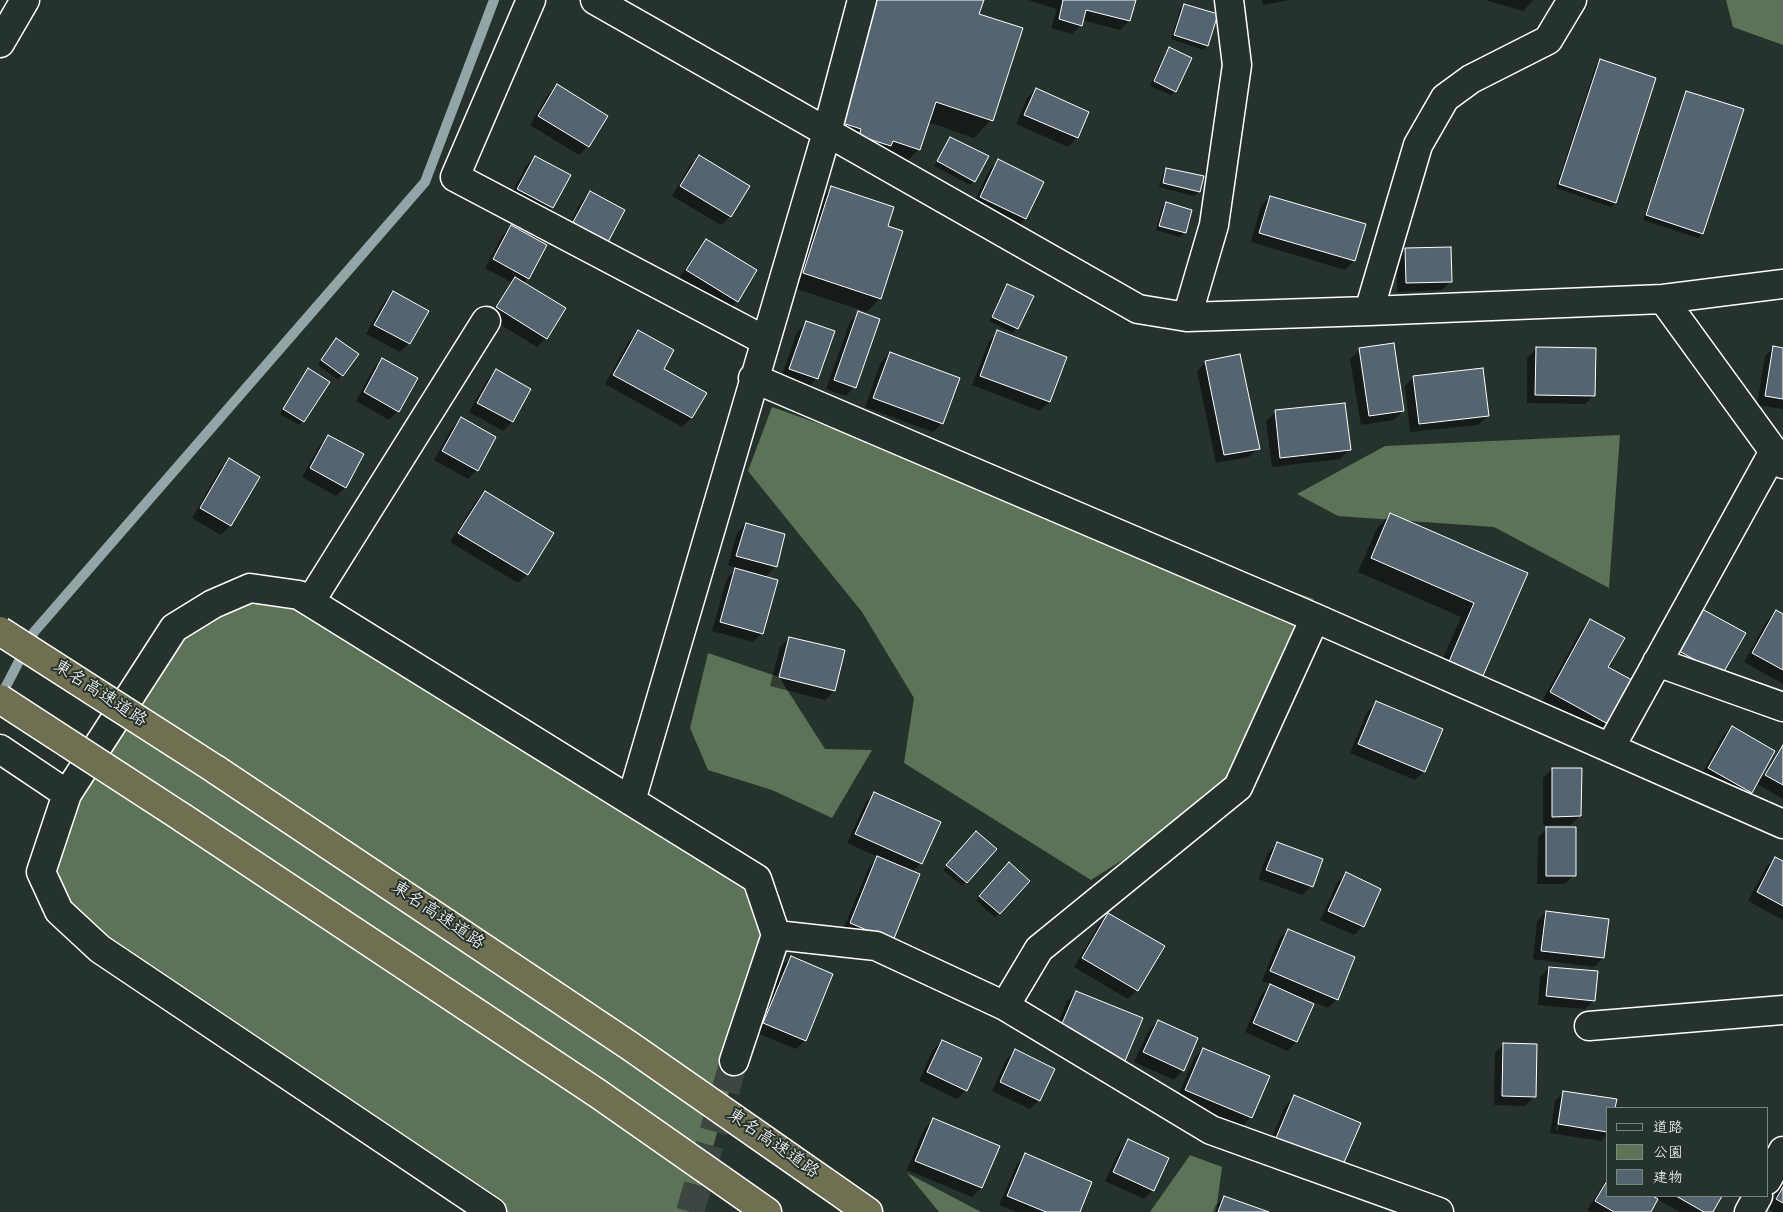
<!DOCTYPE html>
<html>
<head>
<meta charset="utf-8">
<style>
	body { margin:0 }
	#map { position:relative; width:1783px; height:1212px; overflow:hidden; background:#26332d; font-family:"Gochi Hand","Klee One",sans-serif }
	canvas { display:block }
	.legend { position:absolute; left:1606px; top:1107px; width:162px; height:90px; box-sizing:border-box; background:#26332d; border:1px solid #7d8581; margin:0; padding:6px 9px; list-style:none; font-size:15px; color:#fff }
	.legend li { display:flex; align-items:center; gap:10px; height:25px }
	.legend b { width:25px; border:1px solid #7d8581 }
</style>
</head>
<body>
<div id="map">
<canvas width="1783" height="1212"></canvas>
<ul class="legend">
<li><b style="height:6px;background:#26332d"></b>道路</li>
<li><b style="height:14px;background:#5c7357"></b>公園</li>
<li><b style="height:14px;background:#556471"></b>建物</li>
</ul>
</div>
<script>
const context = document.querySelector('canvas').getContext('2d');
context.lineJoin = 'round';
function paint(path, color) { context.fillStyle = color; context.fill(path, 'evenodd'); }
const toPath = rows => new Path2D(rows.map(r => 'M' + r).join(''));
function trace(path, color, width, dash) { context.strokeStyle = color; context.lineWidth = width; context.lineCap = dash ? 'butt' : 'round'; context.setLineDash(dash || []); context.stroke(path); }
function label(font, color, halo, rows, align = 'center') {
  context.font = font + ' "Gochi Hand","Klee One",sans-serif'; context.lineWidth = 4; context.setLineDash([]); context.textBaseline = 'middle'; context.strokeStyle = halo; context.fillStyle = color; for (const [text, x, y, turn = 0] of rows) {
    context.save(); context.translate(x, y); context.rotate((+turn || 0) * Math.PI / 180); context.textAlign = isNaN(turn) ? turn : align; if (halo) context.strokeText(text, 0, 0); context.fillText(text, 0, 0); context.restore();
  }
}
paint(toPath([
	[1726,0,1783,0,1783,45,1733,27],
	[772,407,1314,599,1238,787,1091,880,904,763,914,698,862,612,748,471],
	[1620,435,1609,588,1494,527,1338,516,1297,494,1385,446],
	[250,588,299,595,757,879,762,979,694,1212,492,1212,59,911,48,850,174,628],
	[708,653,779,677,825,749,872,750,832,818,772,790,708,770,690,728],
	[1190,1155,1222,1167,1216,1212,1150,1212],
	[907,1173,981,1212,939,1212]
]), '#5c7357');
paint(toPath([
	[983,0,978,15,991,120,974,138,928,122,919,149,902,167,819,138],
	[1028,0,1134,0,1129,21,1120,30,1082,20,1081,25,1072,34,1051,28,1057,9],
	[1262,0,1290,0,1263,5],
	[1485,0,1533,0,1523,11],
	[1184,5,1207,46,1203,50,1171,39,1180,9],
	[1170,49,1175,91,1171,95,1150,86,1165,53],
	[1600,61,1615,203,1611,207,1556,188,1596,65],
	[557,86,588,146,579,155,530,125,548,95],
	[1036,89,1088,112,1076,138,1068,147,1016,124,1027,98],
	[1687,92,1742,110,1702,234,1698,238,1643,220,1683,97],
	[951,138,974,181,970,185,934,166],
	[699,156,748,186,730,216,721,225,672,196,690,165],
	[535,157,569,175,552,208,543,217,509,198,526,166],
	[999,160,1043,182,1025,219,1016,228,972,206,990,169],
	[1167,169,1199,191,1194,196,1159,187,1163,173],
	[832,188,886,227,880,298,867,312,790,287,818,201],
	[590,193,624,211,564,234,581,202],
	[1270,197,1354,261,1345,270,1251,242,1261,206],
	[1166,203,1191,211,1184,233,1180,237,1156,230,1162,207],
	[511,227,528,278,523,283,546,338,537,347,488,317,511,282,485,268,502,236],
	[706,241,737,301,728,310,678,280,697,250],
	[1406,249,1451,281,1442,290,1397,292,1397,258],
	[1008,285,1017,328,1013,333,989,321,1003,289],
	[393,293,427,311,409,343,400,352,366,334,384,302],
	[859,313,854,387,846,396,826,389,850,322],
	[806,323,817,378,808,387,781,378,797,332],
	[638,332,662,370,705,393,691,418,682,427,605,384,629,341],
	[998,332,1065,357,1049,402,1040,411,972,385,989,341],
	[332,343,357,354,338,380,318,365],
	[1774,347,1783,349,1783,409,1757,405,1765,356],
	[1536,349,1594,395,1585,404,1527,403,1527,358],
	[1360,350,1403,411,1394,420,1361,425,1350,359],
	[890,353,942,423,933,432,865,407,881,362],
	[382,360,398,411,389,420,356,401,373,369],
	[1206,362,1258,448,1249,457,1216,463,1197,371],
	[496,371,529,389,512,422,503,431,469,412,487,380],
	[304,374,303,421,299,425,280,414],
	[1414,377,1487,416,1478,425,1410,432,1405,386],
	[1276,412,1349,450,1340,459,1272,467,1266,421],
	[461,419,477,470,468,479,434,460,452,428],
	[329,436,363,455,345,488,336,496,302,477,320,445],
	[229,460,259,477,230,526,221,535,192,518,220,469],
	[485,492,552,534,527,574,518,583,450,542,476,501],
	[1390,514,1527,573,1468,691,1435,677,1461,617,1358,572,1377,528],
	[746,524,784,535,775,567,765,577,762,633,753,642,712,631,727,578,737,568,728,565,737,533],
	[1776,612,1783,616,1783,684,1744,662,1767,621],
	[1693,619,1721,675,1671,660],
	[1590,621,1606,668,1607,723,1598,732,1542,701,1581,630],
	[789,638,844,651,834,691,825,700,770,686,780,647],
	[1376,703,1424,771,1415,780,1350,753,1367,712],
	[1732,727,1762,777,1783,745,1783,799,1756,783,1742,801,1700,777,1723,736],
	[1552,769,1580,816,1571,825,1543,825,1543,778],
	[875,793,921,863,912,872,892,940,842,932,869,867,878,857,847,843,866,802],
	[1547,828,1574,875,1565,884,1537,884,1538,837],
	[972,837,966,882,962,886,943,870],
	[1277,844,1311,886,1302,895,1258,879,1268,853],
	[1775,859,1783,863,1783,920,1748,901,1766,867],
	[1005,868,999,913,995,917,976,901],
	[1346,874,1380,889,1363,926,1354,935,1320,920,1337,883],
	[1546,912,1603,958,1594,967,1533,959,1537,921],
	[1109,914,1137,990,1128,999,1074,967,1100,923],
	[1288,930,1337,999,1328,1008,1302,997,1301,999,1312,1004,1296,1042,1287,1051,1245,1032,1261,995,1271,984,1262,981,1279,939],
	[791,957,805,1040,796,1049,755,1032,782,966],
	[1549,968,1594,1000,1585,1009,1538,1005,1540,977],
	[1076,992,1141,1019,1124,1061,1115,1070,1050,1042,1067,1001],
	[1158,1021,1197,1039,1182,1071,1174,1080,1134,1062,1149,1030],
	[942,1041,966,1090,957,1099,919,1081,933,1050],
	[1504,1044,1536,1045,1534,1097,1525,1106,1494,1105,1495,1053],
	[1203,1049,1251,1117,1242,1126,1177,1099,1194,1058],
	[1015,1051,1039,1100,1030,1109,992,1091,1006,1060],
	[1564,1092,1615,1100,1614,1108,1607,1108,1607,1135,1601,1141,1550,1133,1555,1101],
	[1561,1100,1563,1100,1558,1130,1556,1130],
	[1294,1097,1342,1165,1273,1135,1285,1106],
	[933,1120,998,1147,981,1188,972,1197,907,1170,924,1129],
	[1128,1141,1153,1190,1144,1199,1105,1181,1120,1150],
	[1026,1155,1079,1212,1016,1212,999,1205,1017,1164],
	[1607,1179,1607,1196,1650,1196,1656,1199,1657,1196,1721,1196,1711,1212,1680,1212,1657,1199,1649,1212,1591,1212,1587,1210],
	[1783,1183,1783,1212,1774,1212,1768,1208],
	[1224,1197,1266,1212,1213,1212,1215,1206]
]), '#0007');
trace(toPath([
	[0,698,34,632,425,182,494,0]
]), '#92a6a8', 10);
const building = toPath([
	[875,0,984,0,979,14,1023,28,993,121,936,102,920,150,893,141,891,146,859,136,861,129,836,121,875,0],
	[1063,0,1136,0,1130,21,1086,10,1082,26,1059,19,1063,0],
	[1184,4,1218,14,1208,46,1174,35,1184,4],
	[1169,47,1192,58,1176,92,1154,81,1169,47],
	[1600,59,1656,78,1616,203,1559,184,1600,59],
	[557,84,608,116,589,147,538,116,557,84],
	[1036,88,1089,112,1078,138,1024,115,1036,88],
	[1686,91,1744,109,1703,234,1646,215,1686,91],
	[950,137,989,156,975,182,937,161,950,137],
	[699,155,750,186,731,217,680,186,699,155],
	[535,156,571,175,553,208,517,189,535,156],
	[998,159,1044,182,1026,219,980,197,998,159],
	[1166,168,1204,176,1200,192,1163,183,1166,168],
	[831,186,894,207,888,226,903,231,881,299,803,273,831,186],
	[590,191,625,210,607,244,572,224,590,191],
	[1270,196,1366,224,1355,261,1259,233,1270,196],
	[1166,202,1192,210,1186,233,1159,226,1166,202],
	[511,225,547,245,529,279,493,259,511,225],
	[706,239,757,270,738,302,686,270,706,239],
	[1451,247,1452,282,1406,283,1405,248,1451,247],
	[515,277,566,308,547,339,496,307,515,277],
	[1007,284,1034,296,1018,329,992,317,1007,284],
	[393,291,429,311,410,344,374,325,393,291],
	[858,311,880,319,856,388,834,380,858,311],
	[806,321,835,331,818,379,789,369,806,321],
	[638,330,674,350,664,369,707,393,692,418,613,375,638,330],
	[997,330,1067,357,1050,402,980,376,997,330],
	[336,338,359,354,343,376,321,360,336,338],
	[1394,343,1404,411,1369,416,1359,348,1394,343],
	[1773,346,1783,348,1783,399,1765,396,1773,346],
	[1536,347,1596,348,1595,396,1535,395,1536,347],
	[890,352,960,378,943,424,873,398,890,352],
	[1240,354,1260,449,1224,455,1205,361,1240,354],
	[382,358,418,378,399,412,364,392,382,358],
	[308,368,330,382,304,422,283,409,308,368],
	[1483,368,1489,416,1419,424,1413,376,1483,368],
	[496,369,531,389,513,422,477,403,496,369],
	[1345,403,1351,450,1280,458,1275,410,1345,403],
	[461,417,496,437,478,471,442,451,461,417],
	[328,435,364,454,346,488,310,468,328,435],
	[229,458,260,477,231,526,200,508,229,458],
	[485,491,554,533,528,575,458,533,485,491],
	[1390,513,1528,573,1482,678,1448,664,1474,603,1371,558,1390,513],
	[746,523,785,534,777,567,736,556,746,523],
	[735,568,778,580,763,634,720,622,735,568],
	[1702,609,1746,633,1722,675,1679,651,1702,609],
	[1776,610,1783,614,1783,670,1752,653,1776,610],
	[1590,619,1625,638,1608,667,1632,680,1608,724,1550,692,1590,619],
	[789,637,845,650,835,691,779,677,789,637],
	[1376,701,1443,729,1425,772,1358,744,1376,701],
	[1732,726,1775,751,1752,793,1708,768,1732,726],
	[1783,745,1783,785,1765,775,1783,745],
	[1552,768,1582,768,1581,816,1552,817,1552,768],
	[874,792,941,822,922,864,855,834,874,792],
	[1546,827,1576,827,1576,876,1546,876,1546,827],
	[976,831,997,849,967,883,946,865,976,831],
	[1277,842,1323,859,1313,887,1266,870,1277,842],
	[877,856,920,874,893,941,850,923,877,856],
	[1775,857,1783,861,1783,906,1757,892,1775,857],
	[1009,862,1030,881,1000,914,979,896,1009,862],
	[1346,872,1381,889,1364,927,1328,911,1346,872],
	[1546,911,1609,919,1604,958,1541,951,1546,911],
	[1108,913,1165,946,1138,991,1082,958,1108,913],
	[1288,929,1355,957,1338,1000,1270,971,1288,929],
	[791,956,833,974,806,1041,763,1023,791,956],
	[1549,967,1598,971,1595,1001,1546,996,1549,967],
	[1270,984,1314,1004,1297,1042,1253,1023,1270,984],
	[1076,991,1143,1018,1125,1061,1058,1033,1076,991],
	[1158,1020,1198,1038,1184,1071,1143,1052,1158,1020],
	[942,1040,982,1058,967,1091,927,1072,942,1040],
	[1503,1043,1537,1044,1536,1097,1502,1096,1503,1043],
	[1203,1048,1270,1076,1252,1118,1185,1090,1203,1048],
	[1015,1049,1055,1069,1040,1101,1000,1082,1015,1049],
	[1563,1091,1617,1099,1615,1108,1607,1108,1607,1132,1558,1124,1563,1091],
	[1294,1095,1361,1123,1343,1165,1276,1138,1294,1095],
	[933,1118,1000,1146,982,1188,915,1161,933,1118],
	[1128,1139,1169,1158,1154,1191,1113,1172,1128,1139],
	[1025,1153,1092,1182,1080,1212,1046,1212,1007,1196,1025,1153],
	[1607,1181,1607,1196,1653,1196,1658,1199,1651,1212,1614,1212,1595,1201,1607,1181],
	[1783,1187,1783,1203,1776,1199,1783,1187],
	[1224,1196,1269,1212,1218,1212,1224,1196],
	[1676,1196,1722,1196,1713,1212,1704,1212,1676,1196]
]);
paint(building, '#556471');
trace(building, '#fff', 1);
trace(toPath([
	[690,1212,734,1061]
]), '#3c4742', 28, [28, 14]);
const minor = toPath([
	[531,0,455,177,764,340],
	[595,0,1138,309,1187,317,1369,311,1663,299,1783,284],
	[0,43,25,0],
	[1663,299,1783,464],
	[1369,311,1418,145,1445,98,1471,79,1548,40,1572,0],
	[1187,317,1214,225,1237,65,1229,0],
	[753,378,1315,618,1783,824],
	[310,602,486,321],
	[1657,662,1783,707],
	[1610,748,1774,451],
	[0,749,67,794],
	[631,801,827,132,862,0],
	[776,935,876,946,1005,1006,1211,1130,1439,1212],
	[1005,1006,1039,949,1238,787,1315,618],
	[1589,1026,1783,1010],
	[1767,1180,1783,1151],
	[492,1212,100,949,59,911,41,872,67,794,174,628,213,604,250,588,299,595,757,879,776,935,734,1061],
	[1749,1212,1758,1196]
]);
const highway = toPath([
	[215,769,630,1046,868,1212],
	[183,818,597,1093,767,1212]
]);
trace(minor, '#fff', 31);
trace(highway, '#fff', 31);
trace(minor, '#26332d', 28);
trace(highway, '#706f52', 28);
const highwayBridge = toPath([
	[0,631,215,769],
	[0,699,183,818]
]);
trace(highwayBridge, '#fff', 31, []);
trace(highwayBridge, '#706f52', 28);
label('18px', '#fff', '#26332d', [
	["東名高速道路",99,695,33],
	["東名高速道路",437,917,34],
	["東名高速道路",772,1145,35]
]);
</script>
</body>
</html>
